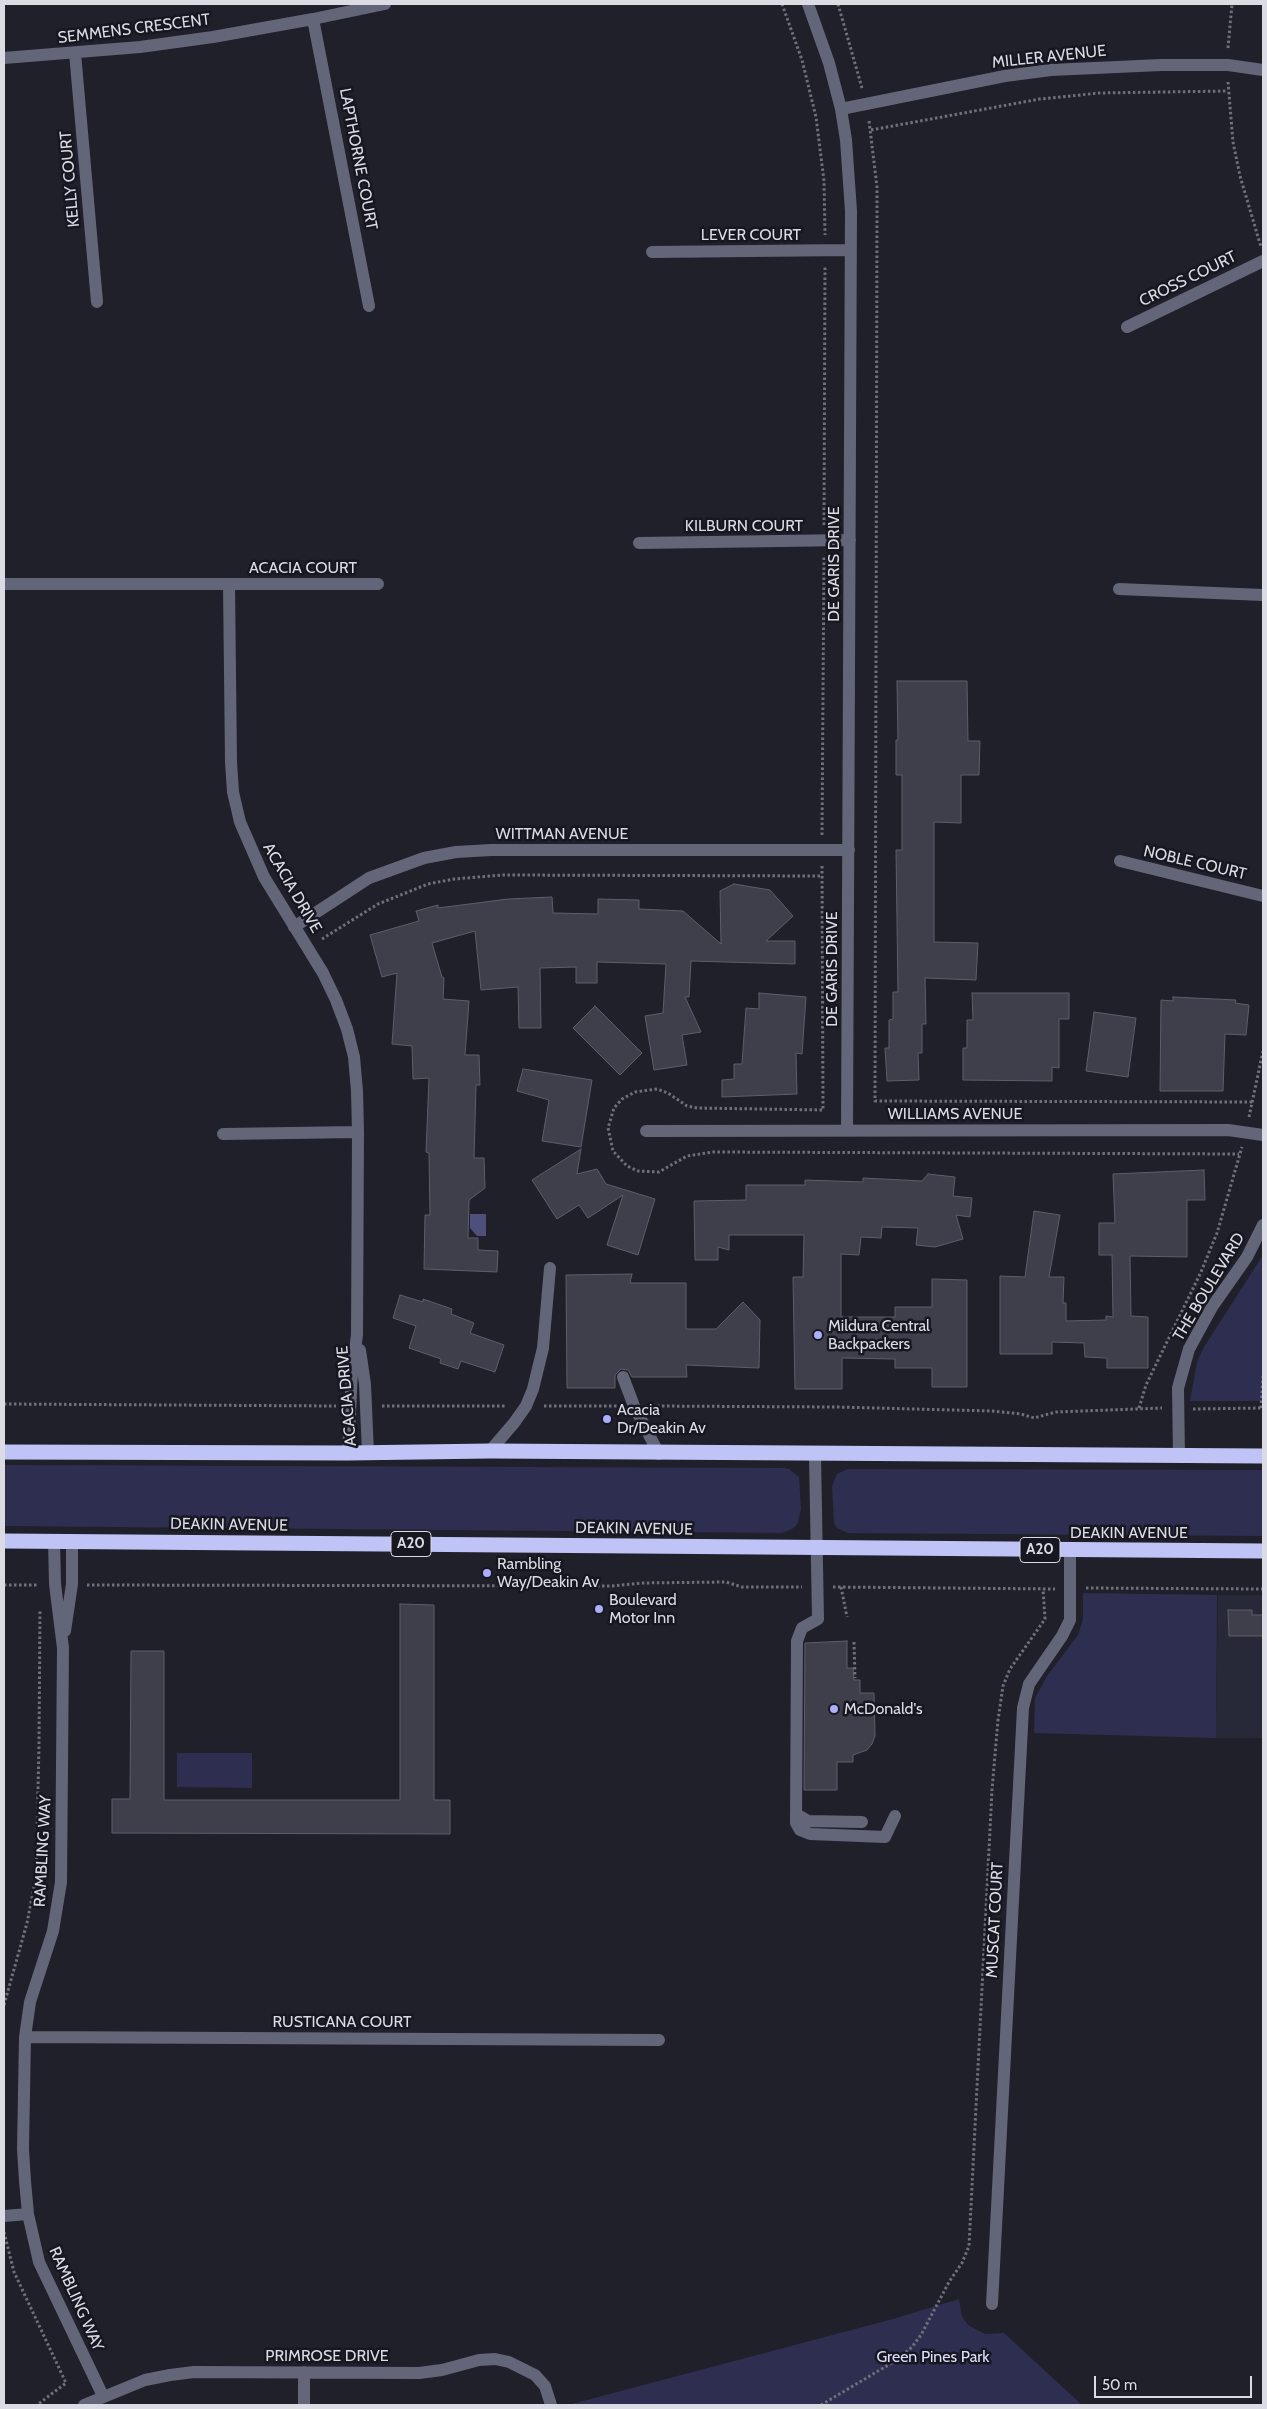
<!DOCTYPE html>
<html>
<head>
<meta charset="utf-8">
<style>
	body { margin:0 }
	#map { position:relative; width:1267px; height:2409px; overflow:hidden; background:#20202b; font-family:Cabin,sans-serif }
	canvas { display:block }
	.frame { position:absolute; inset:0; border:5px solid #dbdce3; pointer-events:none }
	.scale { position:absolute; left:1094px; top:2376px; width:158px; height:22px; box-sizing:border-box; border:2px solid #dbdce3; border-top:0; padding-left:6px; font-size:15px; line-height:18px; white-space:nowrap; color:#dbdce3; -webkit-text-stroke:4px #171721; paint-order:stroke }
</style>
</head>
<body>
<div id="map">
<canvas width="1267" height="2409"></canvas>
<div class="frame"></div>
<div class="scale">50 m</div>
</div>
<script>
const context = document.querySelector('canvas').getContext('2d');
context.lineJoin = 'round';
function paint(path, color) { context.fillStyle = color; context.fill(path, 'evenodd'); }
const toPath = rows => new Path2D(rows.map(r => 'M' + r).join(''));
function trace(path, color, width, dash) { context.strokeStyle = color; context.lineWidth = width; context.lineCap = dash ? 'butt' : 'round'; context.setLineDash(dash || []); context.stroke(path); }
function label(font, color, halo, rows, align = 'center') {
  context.font = font + ' Cabin,sans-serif'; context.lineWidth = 5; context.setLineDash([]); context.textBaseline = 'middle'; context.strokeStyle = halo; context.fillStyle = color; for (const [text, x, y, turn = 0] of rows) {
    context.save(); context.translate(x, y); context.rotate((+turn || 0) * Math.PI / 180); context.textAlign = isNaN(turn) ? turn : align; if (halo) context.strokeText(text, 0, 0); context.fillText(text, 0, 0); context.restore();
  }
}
paint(toPath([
	[1218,1595,1263,1595,1263,1738,1216,1738]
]), '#282938');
paint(toPath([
	[1263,1255,1263,1401,1190,1401,1197,1362,1204,1347],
	[4,1465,784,1468,789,1469,799,1477,801,1509,797,1525,792,1529,782,1533,4,1526],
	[848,1469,1263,1470,1263,1536,848,1533,837,1528,834,1523,832,1486,837,1474],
	[1083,1593,1217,1595,1216,1738,1034,1733,1035,1698,1047,1676,1078,1635,1083,1619],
	[177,1753,252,1753,252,1788,177,1787],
	[959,2299,962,2316,968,2325,985,2334,1004,2333,1082,2405,568,2405,893,2319]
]), '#2e2e50');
paint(toPath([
	[470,1214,486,1214,486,1236,477,1236,470,1228]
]), '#4e507b');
const building = toPath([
	[897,681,967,681,968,741,980,741,979,775,961,775,961,823,934,822,934,942,978,943,976,980,925,978,926,1024,922,1024,922,1053,918,1053,919,1080,887,1081,885,1048,889,1048,889,1020,893,1019,893,992,898,992,896,850,902,850,902,775,896,775,896,740,898,740,897,681],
	[734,884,770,890,793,916,766,941,795,941,795,964,691,961,689,997,685,997,701,1032,682,1035,687,1065,654,1070,645,1016,663,1013,666,964,597,962,597,983,576,983,576,967,540,968,541,1028,519,1028,518,987,481,990,475,931,432,943,442,977,444,978,443,999,469,1001,465,1055,479,1055,480,1085,476,1085,474,1158,484,1158,485,1188,469,1200,468,1238,478,1238,478,1250,498,1251,497,1272,424,1269,425,1215,430,1215,429,1153,426,1152,429,1078,413,1079,412,1046,392,1044,397,973,382,977,370,935,419,921,416,911,438,905,438,908,508,899,552,897,553,913,598,914,598,899,639,900,639,909,683,911,721,944,720,891,734,884],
	[759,993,806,997,802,1054,796,1053,797,1094,722,1097,722,1080,734,1079,734,1064,742,1064,746,1008,759,1009,759,993],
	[972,993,1069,993,1069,1019,1059,1019,1059,1068,1052,1067,1052,1081,963,1080,963,1048,967,1048,967,1020,973,1020,972,993],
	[1173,997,1236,1000,1235,1003,1249,1005,1246,1035,1225,1034,1223,1091,1160,1091,1161,1000,1173,1001,1173,997],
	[595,1006,642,1053,620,1075,573,1028,595,1006],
	[1094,1012,1136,1018,1128,1077,1086,1071,1094,1012],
	[523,1069,592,1080,581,1147,542,1141,549,1100,517,1091,523,1069],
	[581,1149,577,1174,597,1169,606,1184,655,1199,638,1255,607,1245,623,1195,588,1218,579,1205,557,1219,532,1180,581,1149],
	[1204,1170,1205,1200,1187,1200,1187,1257,1130,1256,1131,1316,1148,1317,1148,1368,1107,1368,1107,1358,1085,1357,1084,1343,1052,1342,1052,1354,1000,1354,1000,1276,1025,1277,1034,1211,1060,1215,1049,1277,1064,1277,1063,1303,1066,1303,1066,1321,1106,1320,1106,1316,1113,1317,1112,1255,1099,1255,1099,1223,1115,1223,1113,1174,1204,1170],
	[928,1174,955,1177,953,1196,972,1198,970,1217,956,1215,963,1239,935,1247,916,1245,918,1228,882,1227,881,1238,861,1237,859,1255,841,1254,841,1317,895,1317,895,1307,932,1307,932,1279,967,1280,967,1387,932,1387,932,1368,895,1368,895,1359,842,1358,842,1389,795,1389,793,1277,803,1277,804,1235,729,1235,729,1250,718,1247,718,1260,695,1260,694,1201,746,1200,746,1185,805,1185,805,1180,863,1182,863,1178,922,1181,928,1174],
	[632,1274,630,1283,686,1283,686,1329,716,1329,743,1302,760,1320,759,1368,686,1365,687,1377,632,1377,628,1370,621,1369,615,1375,615,1388,567,1388,566,1275,632,1274],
	[400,1295,423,1302,423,1299,452,1309,451,1314,474,1323,470,1333,504,1345,495,1372,461,1361,458,1369,440,1363,441,1359,409,1348,416,1326,393,1318,400,1295],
	[400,1604,434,1605,434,1800,450,1800,450,1834,112,1833,112,1799,130,1799,131,1651,164,1651,164,1800,400,1800,400,1604],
	[1228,1610,1252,1610,1252,1615,1263,1615,1263,1636,1229,1636,1228,1610],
	[847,1641,847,1668,853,1668,854,1680,860,1680,860,1693,874,1693,875,1736,872,1744,867,1750,853,1755,853,1762,837,1762,837,1790,804,1790,805,1643,847,1641]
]);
paint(building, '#3e3f4b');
trace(building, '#5d5e6a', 1);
trace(toPath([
	[782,4,802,60,816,117,824,181,825,235],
	[838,4,862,88],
	[1228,48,1232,4],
	[1228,82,1233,142,1240,176,1261,247],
	[869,121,877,187,877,215,875,1101,1252,1102],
	[871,130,1040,99,1099,93,1228,91],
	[824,525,825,266],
	[822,835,824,556],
	[822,866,823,1110,697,1108,687,1106,668,1093,657,1089,635,1092,622,1099,614,1108,608,1128,613,1151,627,1166,638,1171,659,1172,687,1156,713,1152,1239,1154],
	[322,939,378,904,428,884,454,879,503,875,822,876],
	[1249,1117,1263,1051],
	[4,1404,336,1406],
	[382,1406,506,1406],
	[544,1406,618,1406],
	[652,1406,836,1407,992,1411,1021,1414,1034,1418,1056,1412,1162,1408],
	[1139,1408,1146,1385,1201,1272,1217,1233,1242,1147],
	[1261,1408,1263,1376],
	[1193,1409,1263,1408],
	[4,1585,38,1585],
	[87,1585,612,1586,641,1583,726,1582,742,1587,802,1587],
	[833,1587,1055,1589],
	[841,1587,847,1617],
	[1086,1588,1263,1589],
	[854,1642,855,1678],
	[4,2005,27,1923,36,1877,39,1745,40,1610],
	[4,2232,14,2272,66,2383,37,2405],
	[821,2405,895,2361,912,2347,921,2335,949,2282,962,2263,969,2246,992,1790,998,1720,1003,1686,1010,1669,1045,1619,1043,1589]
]), '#70707a', 3, [2.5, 2.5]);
trace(toPath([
	[808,4,829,63,841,109,846,140,851,211,847,1130],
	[313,19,369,306],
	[75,53,97,302],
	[4,58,140,47,213,37,313,19,385,4],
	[841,109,1005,76,1051,70,1161,65,1228,65,1263,70],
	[652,252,850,250],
	[1127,327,1263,261],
	[639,543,850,540],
	[4,584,378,584],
	[229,585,231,762,233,792,240,822,264,877,323,973,336,1000,347,1029,354,1057,357,1091,358,1132,357,1335,352,1372,348,1453],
	[1119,589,1263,595],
	[1120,861,1263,896],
	[294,927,369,878,424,858,456,852,491,850,849,850],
	[646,1131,1228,1130,1263,1135],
	[223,1134,358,1132],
	[360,1350,365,1384,368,1453],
	[623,1377,634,1406,659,1454],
	[490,1451,514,1423,526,1406,533,1389,543,1348,550,1268],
	[815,1455,818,1619,802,1628,797,1641,796,1823,800,1830,810,1834,885,1837,895,1816],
	[1179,1456,1178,1388,1189,1349,1212,1307,1247,1257,1263,1225],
	[54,1541,55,1584,63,1648,61,1882,53,1931,30,2002,25,2037,23,2149,25,2181,28,2214,39,2262,103,2396],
	[65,1631,72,1584,72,1541],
	[796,1814,808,1821,862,1822],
	[25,2037,659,2040],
	[4,2216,28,2214],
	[992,2304,1023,1708,1029,1684,1062,1636,1070,1620,1070,1551],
	[84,2405,145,2380,170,2375,194,2372,419,2373,442,2370,479,2360,495,2359,509,2362,535,2375,545,2386,551,2405],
	[304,2405,304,2372]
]), '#636579', 12);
trace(toPath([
	[4,1452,348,1453,490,1451,1263,1456],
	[4,1541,1263,1551]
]), '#c0c3f6', 15);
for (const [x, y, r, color] of [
	[818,1335,5,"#acaffb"],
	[607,1419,5,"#acaffb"],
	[487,1573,5,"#acaffb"],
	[599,1609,5,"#acaffb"],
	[834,1709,5,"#acaffb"]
]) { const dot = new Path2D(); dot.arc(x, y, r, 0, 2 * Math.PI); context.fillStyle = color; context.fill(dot); trace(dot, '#171721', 2); }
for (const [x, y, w] of [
	[411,1544,40],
	[1040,1550,40]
]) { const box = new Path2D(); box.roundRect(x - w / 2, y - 12.5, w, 25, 4); context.fillStyle = '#171721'; context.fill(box); trace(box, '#dbdce3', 1); }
label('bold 15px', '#dbdce3', null, [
	["A20",411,1544],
	["A20",1040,1550]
]);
label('16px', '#dbdce3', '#171721', [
	["SEMMENS CRESCENT",134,29,-7],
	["MILLER AVENUE",1049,57,-6],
	["LAPTHORNE COURT",358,159,79],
	["KELLY COURT",70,179,-95],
	["LEVER COURT",751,235],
	["CROSS COURT",1188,279,-26],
	["KILBURN COURT",744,526],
	["DE GARIS DRIVE",834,564,-90],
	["ACACIA COURT",303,568],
	["WITTMAN AVENUE",562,834],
	["NOBLE COURT",1195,863,13],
	["ACACIA DRIVE",292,888,60],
	["DE GARIS DRIVE",832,969,-90],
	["WILLIAMS AVENUE",955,1114],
	["THE BOULEVARD",1209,1287,-59],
	["ACACIA DRIVE",347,1396,-95],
	["DEAKIN AVENUE",229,1525,1],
	["DEAKIN AVENUE",634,1529,1],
	["DEAKIN AVENUE",1129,1533],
	["RAMBLING WAY",43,1851,-87],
	["MUSCAT COURT",995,1920,-87],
	["RUSTICANA COURT",342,2022],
	["RAMBLING WAY",76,2299,66],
	["PRIMROSE DRIVE",327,2356]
]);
label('16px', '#dbdce3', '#171721', [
	["Mildura Central",828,1326],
	["Backpackers",828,1344],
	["Acacia",617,1410],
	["Dr/Deakin Av",617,1428],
	["Rambling",497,1564],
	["Way/Deakin Av",497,1582],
	["Boulevard",609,1600],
	["Motor Inn",609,1618],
	["McDonald's",844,1709]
], 'left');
label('16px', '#dcdefc', '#171721', [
	["Green Pines Park",933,2357]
]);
</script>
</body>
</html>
